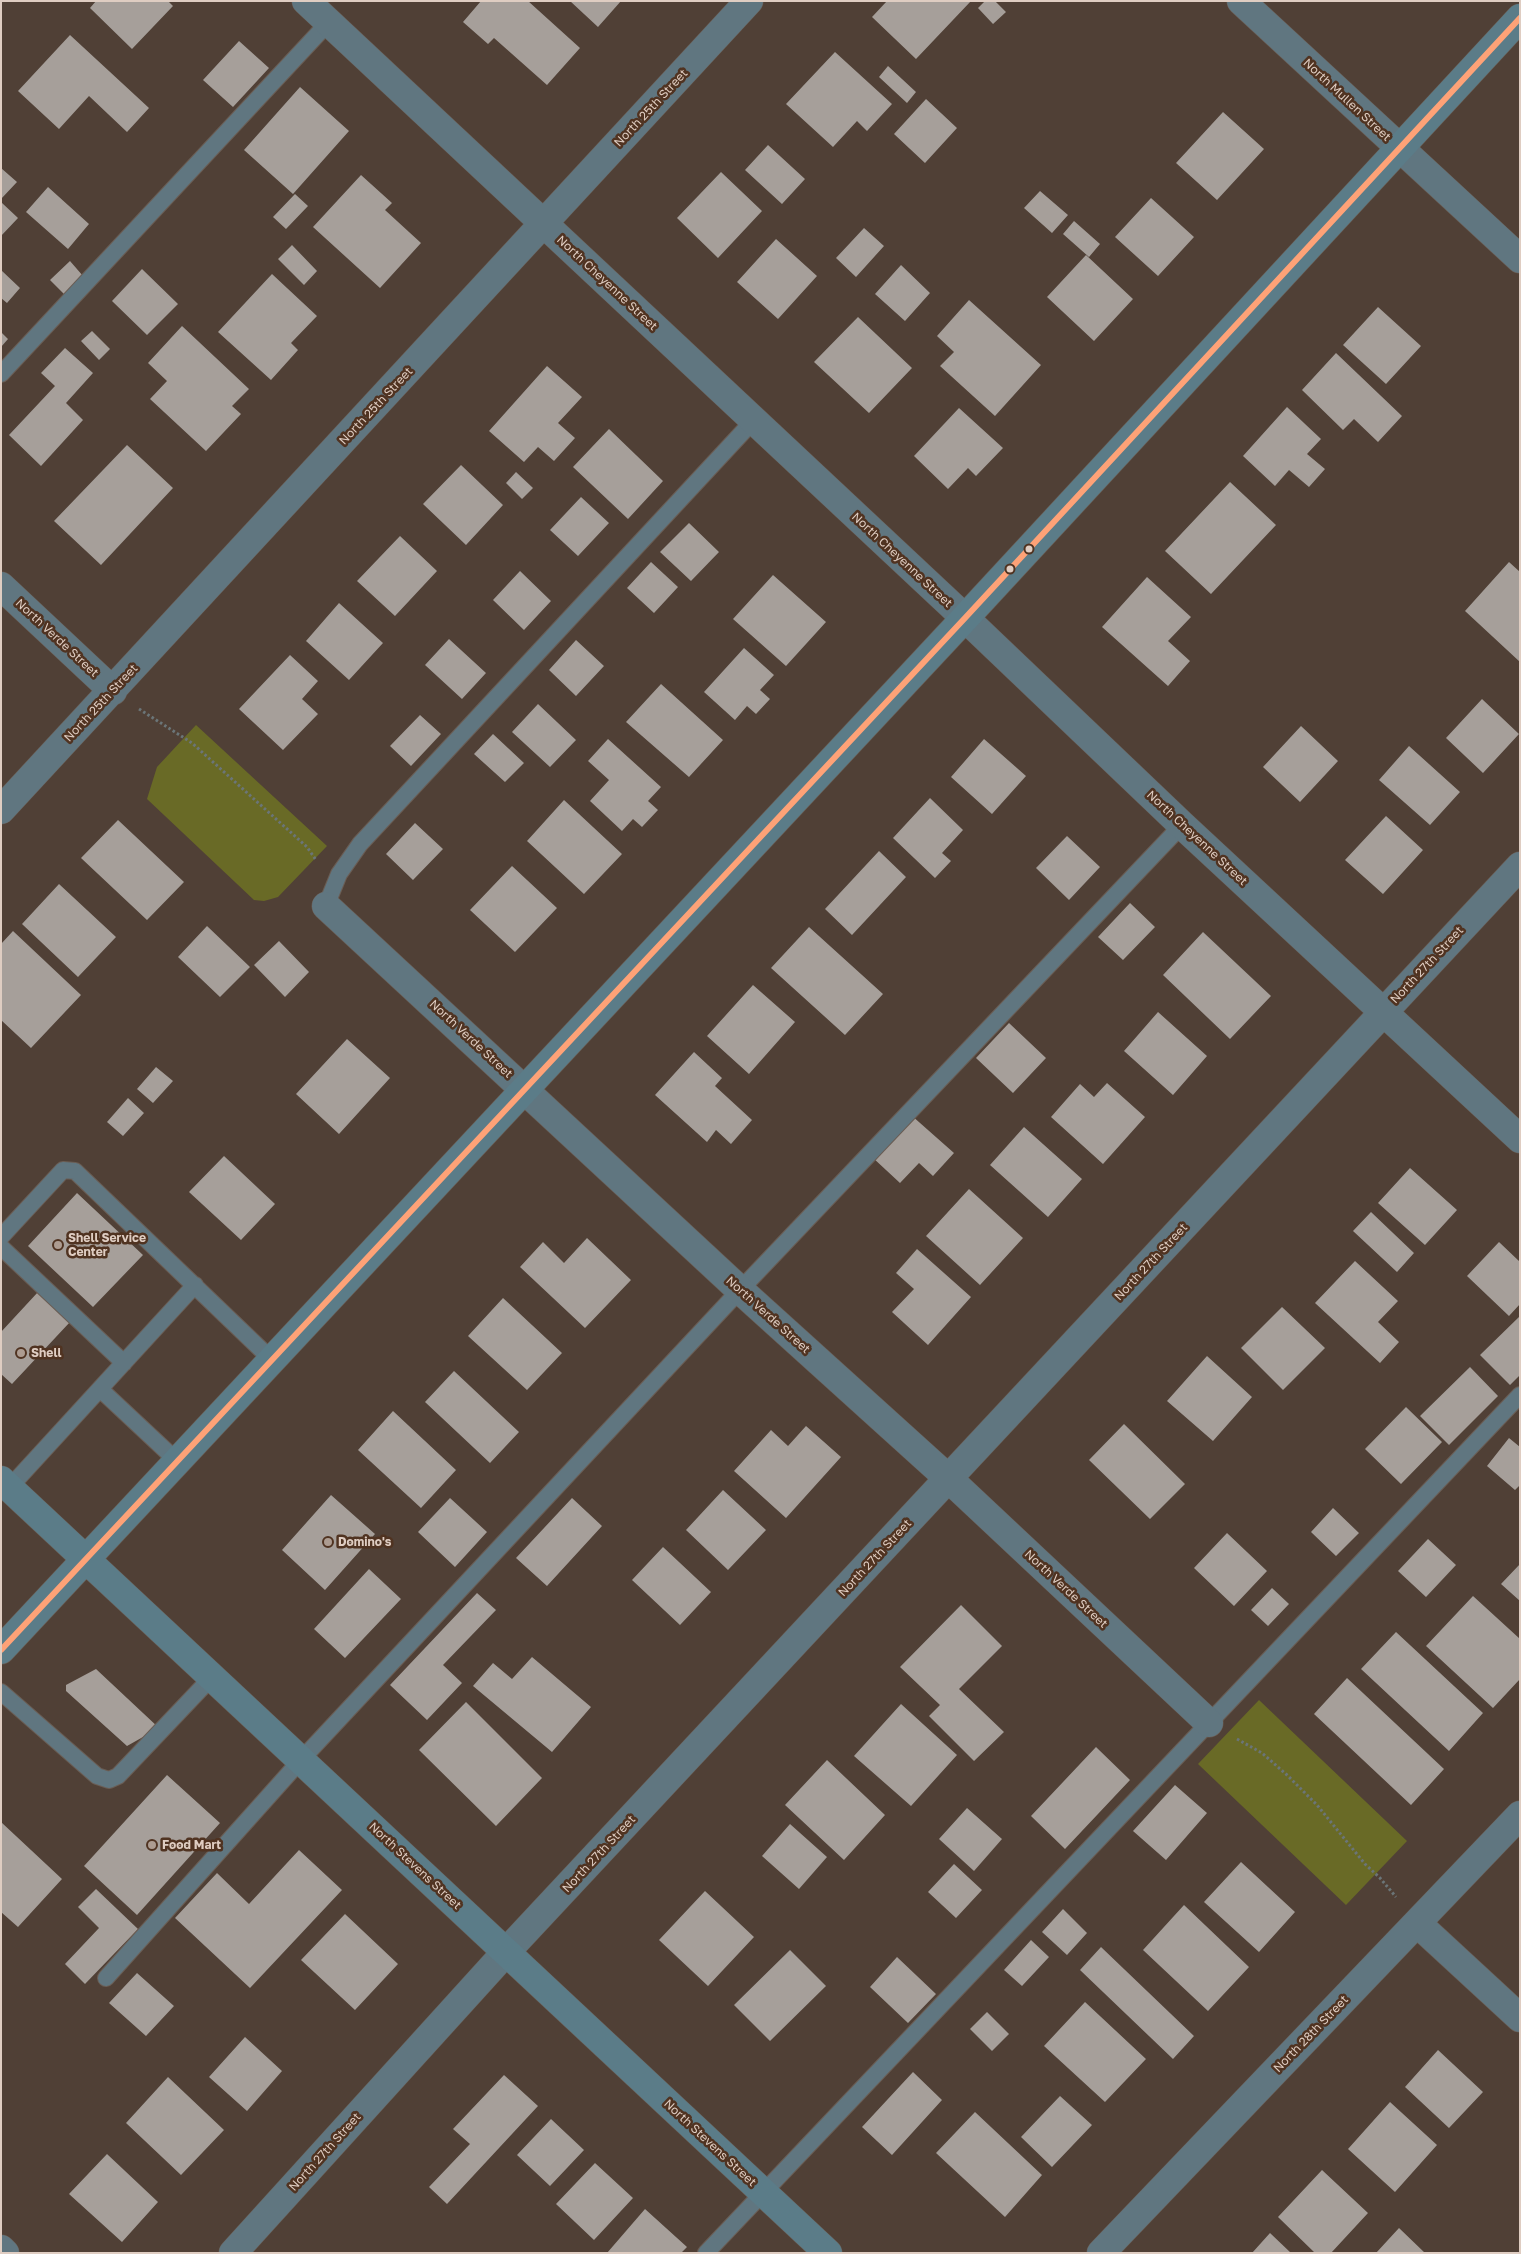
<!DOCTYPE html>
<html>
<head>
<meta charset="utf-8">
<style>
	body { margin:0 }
	#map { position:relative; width:1521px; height:2254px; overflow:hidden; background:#504036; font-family:"Golos Text",sans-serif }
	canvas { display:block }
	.frame { position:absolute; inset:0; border:2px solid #dfcdc2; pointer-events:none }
</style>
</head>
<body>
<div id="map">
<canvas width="1521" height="2254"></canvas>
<div class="frame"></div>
</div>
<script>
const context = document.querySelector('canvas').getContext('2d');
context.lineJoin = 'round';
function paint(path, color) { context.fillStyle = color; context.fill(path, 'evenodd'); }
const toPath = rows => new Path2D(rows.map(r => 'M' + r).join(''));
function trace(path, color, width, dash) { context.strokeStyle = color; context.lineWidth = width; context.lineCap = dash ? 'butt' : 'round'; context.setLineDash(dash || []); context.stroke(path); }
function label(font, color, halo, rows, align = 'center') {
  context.font = font + ' "Golos Text",sans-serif'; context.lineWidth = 5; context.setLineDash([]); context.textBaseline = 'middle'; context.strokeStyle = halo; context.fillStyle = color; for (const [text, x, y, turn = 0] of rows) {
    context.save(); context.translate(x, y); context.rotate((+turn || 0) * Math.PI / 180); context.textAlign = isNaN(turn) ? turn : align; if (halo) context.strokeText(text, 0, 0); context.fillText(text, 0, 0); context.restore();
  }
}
paint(toPath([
	[196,725,327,846,278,897,264,901,254,900,147,799,157,767],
	[1259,1700,1407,1841,1346,1905,1198,1764]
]), '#696a26');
paint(toPath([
	[96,1,168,1,173,6,132,49,90,8],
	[481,1,528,1,580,48,547,85,494,38,488,44,463,22],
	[570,1,621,1,598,27],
	[887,1,971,1,916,59,872,17],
	[985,1,995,1,1006,12,993,24,978,8],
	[70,35,149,108,127,132,89,96,59,129,18,91],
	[239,41,269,68,233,107,203,80],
	[835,52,892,104,867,131,857,121,833,147,786,104],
	[888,66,916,92,907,103,879,77],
	[300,87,349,131,293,194,244,150],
	[926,99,957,128,925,163,894,134],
	[1223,112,1264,149,1217,200,1176,163],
	[768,145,805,179,782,204,745,170],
	[1,168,17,182,1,199],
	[721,172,762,211,718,258,677,218],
	[361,175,392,203,385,210,421,243,380,288,313,227],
	[48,187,89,224,68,249,26,212],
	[1040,191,1068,215,1052,233,1024,208],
	[295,194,308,206,286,229,273,217],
	[1151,198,1194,237,1158,276,1115,237],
	[1,202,18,218,1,236],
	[1074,221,1100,244,1089,257,1063,234],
	[864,228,884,246,856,277,836,258],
	[776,239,817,276,778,319,737,282],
	[292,245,317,271,304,285,278,259],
	[1086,255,1133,299,1094,341,1047,297],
	[70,261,83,276,64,294,50,280],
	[901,265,930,293,905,321,875,294],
	[142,269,178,304,147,335,112,301],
	[1,270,20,288,7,303,1,298],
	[272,274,317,316,291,343,298,350,271,380,218,332],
	[969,300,1041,365,995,416,940,366,954,352,937,336],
	[1378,307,1421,346,1386,384,1343,345],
	[858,317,912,368,869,413,814,362],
	[182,326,249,389,232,406,241,414,206,451,150,399,167,381,148,363],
	[92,331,110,349,99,360,81,341],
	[1,332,8,339,1,347],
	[65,348,93,373,66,403,83,420,41,466,9,435,55,386,41,373],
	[1336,353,1402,416,1378,442,1354,419,1343,430,1302,390],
	[547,366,582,397,558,423,575,438,554,461,538,447,524,462,489,431],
	[1287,407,1321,439,1307,454,1325,469,1309,487,1289,470,1275,486,1243,456],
	[959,408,1003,448,976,476,968,468,948,489,914,456],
	[609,429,663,481,628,519,573,467],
	[127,445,173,488,101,565,54,521],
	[461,465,503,505,466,545,423,504],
	[516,472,533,488,522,499,506,483],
	[1230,482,1276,525,1211,594,1165,551],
	[581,497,609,523,578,556,550,530],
	[689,523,719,552,691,581,660,552],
	[400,536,437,571,395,616,357,581],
	[651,562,678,587,654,613,627,588],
	[1509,562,1520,572,1520,662,1465,611],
	[520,571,551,601,524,630,493,600],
	[773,575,826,622,786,666,733,619],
	[1147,577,1191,617,1168,641,1190,661,1168,686,1102,627],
	[339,603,383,643,349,680,306,641],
	[449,639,486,673,462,699,425,665],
	[576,640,604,666,576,696,549,670],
	[744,648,774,675,760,690,770,699,756,714,747,706,735,720,704,692],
	[290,655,318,681,302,699,318,714,283,750,239,709],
	[661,684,723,740,689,777,626,722],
	[1482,699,1519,734,1483,773,1446,738],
	[538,704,576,740,550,767,512,732],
	[420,715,441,734,411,766,390,746],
	[1301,726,1338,761,1300,802,1263,767],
	[493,734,524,763,505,782,474,754],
	[608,739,661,787,648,801,658,810,642,827,633,819,622,831,590,801,609,780,588,761],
	[984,739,1026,776,992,814,951,777],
	[1409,746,1460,792,1430,825,1379,780],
	[930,798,963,830,942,853,951,861,935,878,893,838],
	[564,800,622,854,584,894,527,841],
	[1386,816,1423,850,1383,894,1345,860],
	[118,820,184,882,147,920,81,858],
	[415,823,443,849,413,880,386,854],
	[1067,836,1100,867,1069,900,1036,868],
	[879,851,906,877,852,935,825,909],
	[512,866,557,908,515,952,470,910],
	[59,884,116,937,78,977,22,924],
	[1130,903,1155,927,1123,960,1098,937],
	[207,926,250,967,220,997,178,957],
	[809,927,883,994,845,1035,771,968],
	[13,931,81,995,31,1048,1,1020,1,944],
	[1203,932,1271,996,1230,1039,1163,975],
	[279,941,309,972,285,997,254,965],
	[753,985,795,1022,749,1074,707,1036],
	[1158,1012,1207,1056,1173,1095,1124,1051],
	[1009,1023,1046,1058,1013,1093,976,1058],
	[347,1039,390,1078,339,1134,296,1094],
	[694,1052,722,1078,715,1086,752,1120,731,1144,716,1130,707,1142,655,1095],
	[156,1067,173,1081,153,1103,137,1089],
	[1107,1083,1145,1117,1103,1164,1051,1117,1080,1084,1094,1097],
	[128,1098,144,1113,123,1136,107,1122],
	[911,1115,954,1153,933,1176,919,1163,900,1183,872,1157],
	[1024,1127,1082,1179,1048,1217,990,1165],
	[224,1156,275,1204,241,1240,189,1192],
	[1410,1168,1457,1210,1425,1245,1378,1203],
	[969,1189,1023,1238,980,1285,926,1236],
	[77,1193,143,1255,93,1307,28,1246],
	[1371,1212,1414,1253,1397,1272,1353,1231],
	[587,1238,631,1280,585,1328,520,1267,543,1242,564,1263],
	[1499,1242,1520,1262,1520,1304,1509,1316,1467,1276],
	[917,1249,971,1297,928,1345,892,1312,914,1289,896,1273],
	[1355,1261,1398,1301,1378,1322,1399,1342,1380,1363,1315,1303],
	[38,1292,70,1322,12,1384,1,1374,1,1332],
	[503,1298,562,1353,527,1390,468,1336],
	[1282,1307,1325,1348,1283,1390,1241,1348],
	[1520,1316,1520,1375,1510,1385,1480,1355],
	[1207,1356,1252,1397,1213,1441,1167,1401],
	[1470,1367,1498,1396,1449,1445,1420,1416],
	[454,1371,519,1432,490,1463,425,1402],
	[1406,1407,1442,1442,1401,1484,1365,1449],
	[393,1411,456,1470,421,1508,358,1450],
	[1124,1424,1185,1484,1150,1519,1089,1460],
	[806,1426,841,1457,786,1518,734,1471,771,1430,788,1446],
	[1509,1438,1520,1447,1520,1485,1515,1490,1487,1466],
	[723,1490,766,1530,728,1570,686,1530],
	[331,1495,375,1534,325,1590,282,1550],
	[450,1498,487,1532,455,1567,418,1532],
	[572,1498,602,1526,547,1586,516,1558],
	[1333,1508,1359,1533,1336,1556,1311,1532],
	[1227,1533,1267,1571,1234,1606,1194,1568],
	[1428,1539,1456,1565,1426,1597,1398,1571],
	[663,1547,711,1592,680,1625,632,1580],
	[1520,1564,1520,1601,1501,1584],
	[369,1569,401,1599,345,1658,314,1629],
	[1272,1588,1289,1604,1268,1626,1251,1610],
	[477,1593,496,1610,443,1665,462,1683,427,1720,390,1685],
	[1473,1596,1520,1639,1520,1679,1493,1708,1426,1646],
	[961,1605,1002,1646,959,1689,1004,1732,974,1761,929,1716,940,1705,900,1667],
	[1396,1632,1483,1713,1449,1751,1361,1669],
	[532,1657,591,1707,552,1752,473,1686,493,1663,512,1679],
	[96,1669,159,1728,127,1746,66,1691,66,1685],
	[1347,1678,1444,1769,1411,1805,1314,1714],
	[466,1702,542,1778,496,1826,419,1750],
	[901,1704,957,1755,911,1806,854,1756],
	[1096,1747,1130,1780,1065,1849,1031,1816],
	[827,1760,885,1815,844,1860,785,1805],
	[167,1775,220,1823,137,1915,84,1866],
	[1175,1785,1207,1813,1166,1860,1133,1831],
	[967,1808,1002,1839,974,1871,939,1839],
	[1,1822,62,1879,18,1927,1,1912],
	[790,1824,827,1857,799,1889,762,1856],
	[299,1850,342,1890,250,1988,175,1918,217,1873,249,1904],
	[1241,1862,1295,1912,1259,1952,1204,1902],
	[954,1864,982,1890,956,1918,928,1892],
	[96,1889,138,1929,85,1984,65,1964,99,1928,78,1907],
	[705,1891,754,1937,708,1986,659,1940],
	[1184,1905,1249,1967,1208,2011,1143,1950],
	[1063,1909,1087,1933,1067,1955,1042,1932],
	[345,1914,398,1964,355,2010,301,1960],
	[1031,1940,1049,1957,1022,1986,1004,1970],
	[1101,1947,1194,2036,1173,2059,1080,1970],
	[790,1950,826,1986,770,2041,734,2005],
	[897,1957,936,1994,908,2023,870,1987],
	[137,1973,174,2006,146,2036,109,2003],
	[1085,2002,1146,2059,1105,2102,1044,2046],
	[987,2012,1009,2034,992,2051,970,2029],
	[245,2037,282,2071,247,2111,209,2077],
	[1438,2050,1483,2092,1449,2128,1405,2087],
	[913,2072,942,2100,892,2155,862,2127],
	[504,2075,538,2106,447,2204,429,2187,470,2144,453,2129],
	[168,2077,224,2130,181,2175,126,2123],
	[1060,2096,1092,2125,1052,2167,1021,2137],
	[1390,2102,1437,2145,1395,2192,1348,2149],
	[975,2112,1042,2175,1005,2217,936,2153],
	[551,2119,584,2150,550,2186,517,2155],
	[107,2154,158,2202,122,2242,69,2194],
	[595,2163,633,2198,594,2240,556,2204],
	[1322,2170,1368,2213,1331,2253,1315,2253,1278,2217],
	[645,2209,687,2247,681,2253,607,2253],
	[1399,2228,1425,2253,1376,2253],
	[1270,2233,1291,2253,1252,2253]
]), '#a69f9a');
const lane = toPath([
	[1,374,329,22],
	[326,906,339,874,360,844,754,420],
	[1,1237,63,1170,75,1171,272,1360],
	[1,1247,124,1363],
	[100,1389,177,1461],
	[9,1488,195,1285],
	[1,1692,97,1776,109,1780,118,1776,212,1677],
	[106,1978,301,1760,740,1290,1182,825],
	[706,2253,1520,1395]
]);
const street = toPath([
	[306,1,965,618,1182,825,1520,1139],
	[1241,1,1520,259],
	[1,586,113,691],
	[1,810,749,1],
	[326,906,740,1290,949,1479,1209,1723],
	[1417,1923,1520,2018],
	[1,2249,5,2253],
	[233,2253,506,1952,1520,866],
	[1101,2253,1520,1815]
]);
const secondary = toPath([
	[1,1480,828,2253],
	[1,1650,965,618,1520,18]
]);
trace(lane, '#6a5d54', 18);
trace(street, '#6a5d54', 29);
trace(secondary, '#6a5d54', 29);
trace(toPath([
	[139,709,192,743,307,847,316,860],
	[1237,1739,1262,1753,1287,1775,1317,1805,1365,1864,1380,1878,1396,1897]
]), '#6b7578', 3, [2.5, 2.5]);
trace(lane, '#607680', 16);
trace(street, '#607680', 28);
trace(secondary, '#5b7c88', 28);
trace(toPath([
	[1,1650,965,618,1520,18]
]), '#fea277', 6);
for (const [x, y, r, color] of [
	[1029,549,4.5,"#dfcdc2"],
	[1010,569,4.5,"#dfcdc2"],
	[58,1245,5,"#ad9c91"],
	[21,1353,5,"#ad9c91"],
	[328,1542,5,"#ad9c91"],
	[152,1845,5,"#ad9c91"]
]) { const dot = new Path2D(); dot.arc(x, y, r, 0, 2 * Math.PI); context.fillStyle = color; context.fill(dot); trace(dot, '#503321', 2); }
label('12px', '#dfcdc2', '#503321', [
	["North Mullen Street",1347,100,43],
	["North 25th Street",651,108,-47],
	["North Cheyenne Street",607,283,43],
	["North 25th Street",376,406,-47],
	["North Cheyenne Street",902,560,43],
	["North Verde Street",57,638,43],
	["North 25th Street",101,703,-47],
	["North Cheyenne Street",1197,838,43],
	["North 27th Street",1427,965,-47],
	["North Verde Street",471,1039,43],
	["North 27th Street",1151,1262,-47],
	["North Verde Street",768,1315,42],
	["North 27th Street",875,1558,-47],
	["North Verde Street",1066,1589,43],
	["North 27th Street",599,1854,-47],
	["North Stevens Street",415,1866,43],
	["North 28th Street",1311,2034,-46],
	["North Stevens Street",710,2143,43],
	["North 27th Street",325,2152,-48]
]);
label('bold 12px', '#dfcdc2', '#503321', [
	["Shell Service",68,1238],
	["Center",68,1252],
	["Shell",31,1353],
	["Domino's",338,1542],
	["Food Mart",162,1845]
], 'left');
</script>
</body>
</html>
